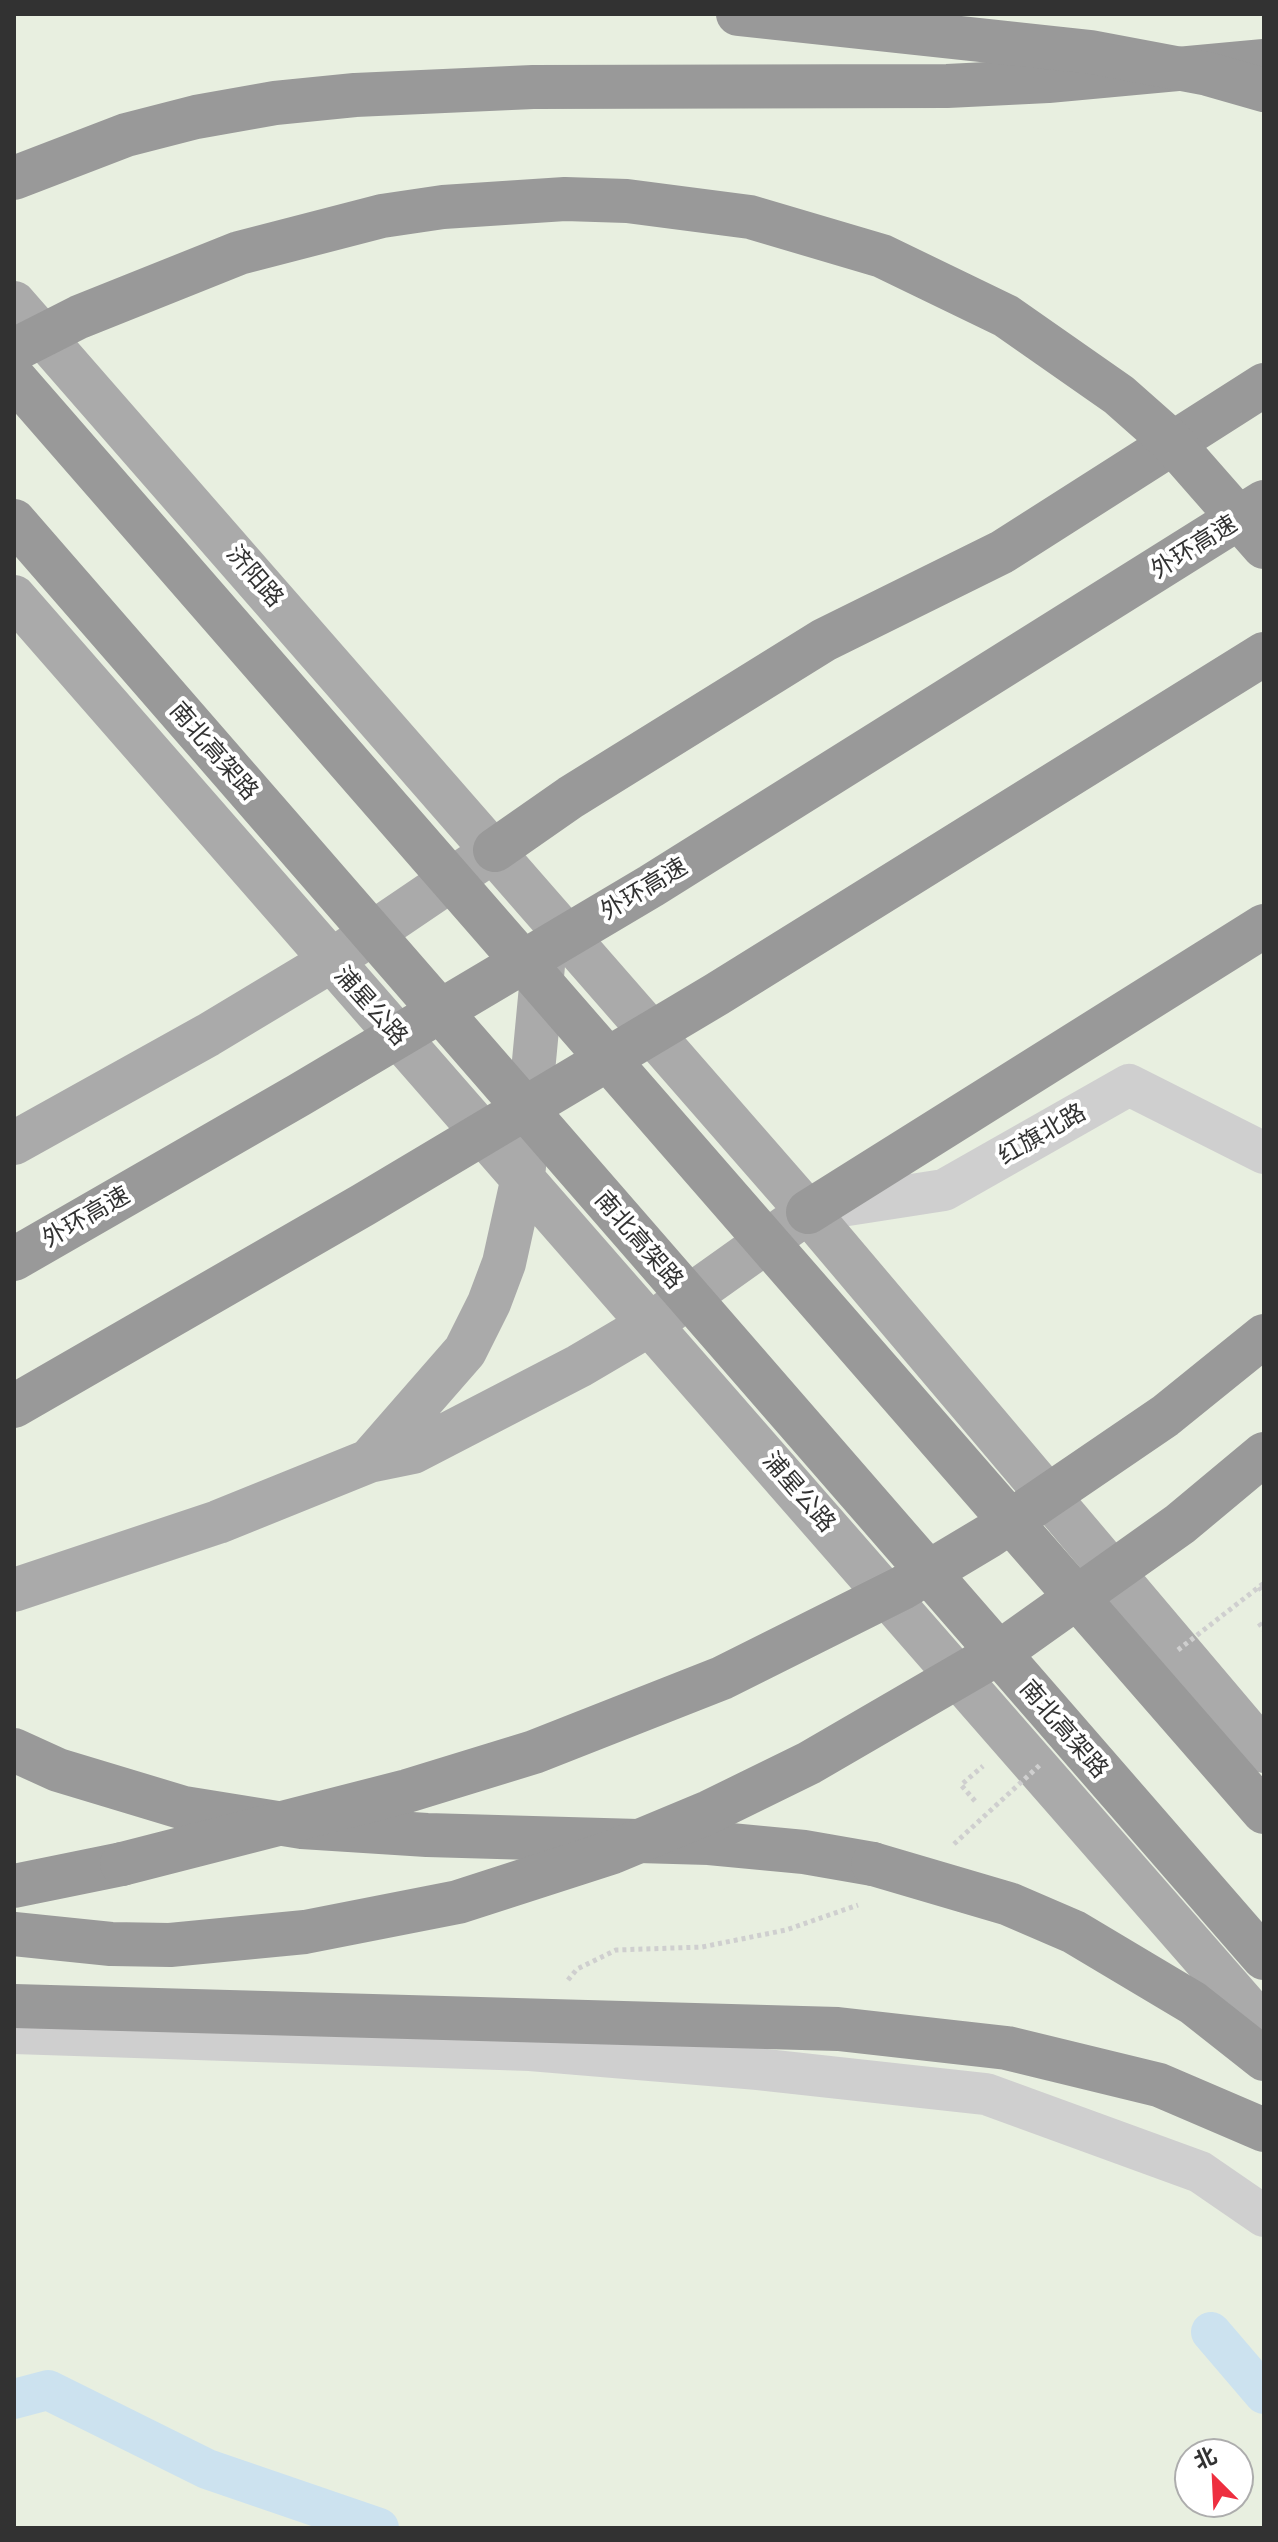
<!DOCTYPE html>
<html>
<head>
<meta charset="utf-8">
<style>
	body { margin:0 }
	#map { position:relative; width:1278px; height:2542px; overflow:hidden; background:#fff; font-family:Lato,"Noto Sans SC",sans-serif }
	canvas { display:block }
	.frame { position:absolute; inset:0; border:16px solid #323232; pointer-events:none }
	.north { position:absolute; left:1174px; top:2438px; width:80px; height:80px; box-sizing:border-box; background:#fff; border:2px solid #adadad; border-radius:50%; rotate:336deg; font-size:22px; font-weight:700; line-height:32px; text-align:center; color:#323232 }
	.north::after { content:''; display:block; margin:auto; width:28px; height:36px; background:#ee2f40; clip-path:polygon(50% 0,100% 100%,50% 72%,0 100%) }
</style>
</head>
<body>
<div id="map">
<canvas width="1278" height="2542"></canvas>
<div class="frame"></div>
<div class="north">北</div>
</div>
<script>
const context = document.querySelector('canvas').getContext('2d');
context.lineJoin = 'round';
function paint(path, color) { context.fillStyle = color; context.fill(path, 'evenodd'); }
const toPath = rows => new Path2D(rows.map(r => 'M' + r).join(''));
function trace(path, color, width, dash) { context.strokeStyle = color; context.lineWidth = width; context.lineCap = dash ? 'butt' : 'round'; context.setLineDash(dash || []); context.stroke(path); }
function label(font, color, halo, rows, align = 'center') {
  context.font = font + ' Lato,"Noto Sans SC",sans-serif'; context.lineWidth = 8; context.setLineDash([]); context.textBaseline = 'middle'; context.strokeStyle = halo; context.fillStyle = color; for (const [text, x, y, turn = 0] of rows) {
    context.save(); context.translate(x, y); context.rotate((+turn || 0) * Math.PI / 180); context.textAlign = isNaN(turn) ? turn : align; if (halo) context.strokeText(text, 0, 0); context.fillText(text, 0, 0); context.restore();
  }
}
paint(toPath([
	[14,14,1264,14,1264,2528,14,2528],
	[1190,2454,1238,2454,1238,2502,1190,2502]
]), '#e8efe0');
trace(toPath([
	[1211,2332,1264,2394],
	[14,2399,48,2390,207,2469,379,2528]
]), '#cce2ef', 40);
trace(toPath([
	[1259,1587,1264,1594],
	[1259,1623,1264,1630],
	[975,1801,961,1785,983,1766],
	[568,1980,577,1969,616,1950,702,1947,786,1930,858,1905]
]), '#cfcfcf', 5, [4, 4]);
trace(toPath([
	[809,1211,944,1190,1129,1085,1264,1153],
	[14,2033,530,2050,758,2069,986,2094,1200,2172,1264,2216]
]), '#cfcfcf', 42);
trace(toPath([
	[14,303,808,1212,1264,1751],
	[14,597,1264,2027],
	[14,1143,208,1035,331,961,483,858],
	[369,1461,465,1351,489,1303,504,1263,523,1177,544,955],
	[14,1590,218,1522,369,1461,413,1452,579,1366,652,1323,798,1219]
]), '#aaa', 44);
trace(toPath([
	[14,178,126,135,196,117,275,103,355,95,533,87,947,86,1048,81,1264,61],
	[495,850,571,797,824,640,1002,552,1264,385],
	[808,1212,1264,926],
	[14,1750,58,1770,184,1808,302,1827,427,1835,709,1843,804,1852,873,1864],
	[14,1886,122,1864]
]), '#999', 44);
trace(toPath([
	[1178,1650,1264,1583],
	[954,1844,1041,1764]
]), '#cfcfcf', 5, [4, 4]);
trace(toPath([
	[738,14,1091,52,1208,74,1264,90],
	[14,350,79,317,239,253,382,216,443,207,565,199,627,201,750,217,882,256,1006,316,1119,395,1171,441,1264,547],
	[14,378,1264,1812],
	[14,521,1264,1958],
	[14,1259,299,1095,651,886,1264,502],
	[14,1406,363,1205,717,994,1264,654],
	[122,1864,407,1791,534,1752,722,1678,902,1588,989,1536,1165,1416,1264,1336],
	[873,1864,1009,1904,1074,1932,1193,2003,1264,2059],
	[14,1934,111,1944,170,1945,305,1932,458,1902,613,1852,709,1812,809,1763,1000,1652,1180,1524,1264,1454],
	[14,2006,838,2029,1007,2048,1159,2085,1264,2130]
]), '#999', 44);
label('24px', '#323232', '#fff', [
	["外环高速",1194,547,-32],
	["济阳路",255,576,49],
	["南北高架路",214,751,49],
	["外环高速",644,889,-31],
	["浦星公路",371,1006,48],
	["红旗北路",1042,1134,-30],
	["外环高速",86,1217,-30],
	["南北高架路",639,1240,49],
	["浦星公路",799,1492,49],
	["南北高架路",1064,1729,49]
]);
</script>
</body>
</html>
